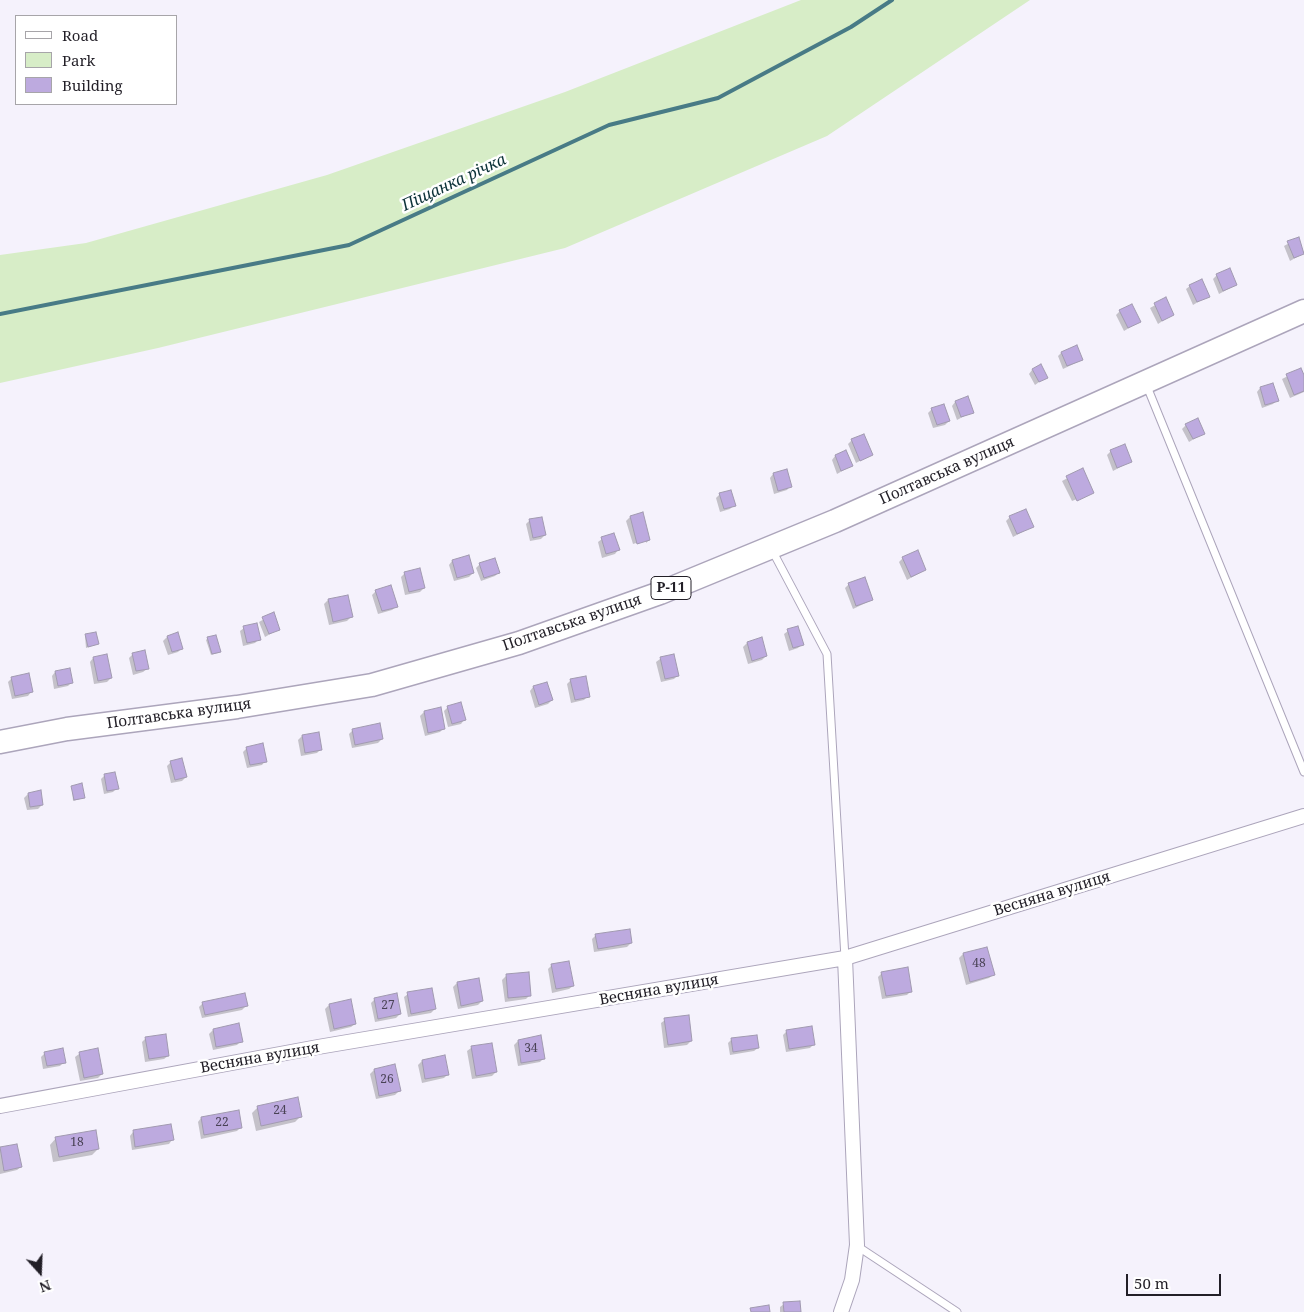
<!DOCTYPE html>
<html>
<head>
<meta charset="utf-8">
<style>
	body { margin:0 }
	#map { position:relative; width:1304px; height:1312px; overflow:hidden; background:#f5f2fc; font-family:"Noto Serif",serif }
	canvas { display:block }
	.legend { position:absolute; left:15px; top:15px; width:162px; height:90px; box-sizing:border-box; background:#fff; border:1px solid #a7a5a9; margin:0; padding:6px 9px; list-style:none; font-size:15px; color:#221f27 }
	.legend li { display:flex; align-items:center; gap:10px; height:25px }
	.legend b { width:25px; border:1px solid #a7a5a9 }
	.north { position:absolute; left:15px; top:1247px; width:50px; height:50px; -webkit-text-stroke:4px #fff; paint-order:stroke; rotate:160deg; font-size:14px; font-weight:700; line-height:20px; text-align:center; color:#221f27 }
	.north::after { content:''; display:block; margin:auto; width:18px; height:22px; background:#221f27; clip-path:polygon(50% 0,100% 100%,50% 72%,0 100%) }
	.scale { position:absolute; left:1126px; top:1274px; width:95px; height:22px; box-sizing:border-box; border:2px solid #221f27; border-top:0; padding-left:6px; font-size:15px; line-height:18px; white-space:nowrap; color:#221f27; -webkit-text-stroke:4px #fff; paint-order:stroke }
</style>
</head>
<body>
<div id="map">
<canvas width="1304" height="1312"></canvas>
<ul class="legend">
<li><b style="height:6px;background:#fff"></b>Road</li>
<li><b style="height:14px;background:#d7edc7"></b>Park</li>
<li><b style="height:14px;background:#bdaadf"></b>Building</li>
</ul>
<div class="north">N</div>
<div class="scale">50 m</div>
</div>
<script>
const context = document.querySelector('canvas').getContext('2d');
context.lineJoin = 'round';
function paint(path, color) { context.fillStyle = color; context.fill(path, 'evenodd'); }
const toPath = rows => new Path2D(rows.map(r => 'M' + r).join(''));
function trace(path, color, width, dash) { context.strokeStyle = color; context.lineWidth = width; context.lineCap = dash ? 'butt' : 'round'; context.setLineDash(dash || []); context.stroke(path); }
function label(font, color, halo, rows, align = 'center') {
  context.font = font + ' "Noto Serif",serif'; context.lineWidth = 5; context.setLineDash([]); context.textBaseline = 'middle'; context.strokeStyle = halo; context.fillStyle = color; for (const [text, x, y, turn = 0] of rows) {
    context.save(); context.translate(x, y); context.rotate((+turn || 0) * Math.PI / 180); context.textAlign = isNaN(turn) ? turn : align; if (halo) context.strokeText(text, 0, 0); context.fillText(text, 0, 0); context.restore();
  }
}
paint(toPath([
	[801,0,1030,0,827,136,565,248,158,348,0,383,0,255,86,243,327,175,565,92]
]), '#d7edc7');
paint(toPath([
	[1298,238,1304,253,1290,261,1284,246],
	[1217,275,1236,285,1219,294,1213,279],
	[1190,286,1208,296,1193,305,1186,289],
	[1166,299,1173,314,1158,324,1150,308],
	[1120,311,1139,322,1124,331,1116,315],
	[1061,353,1082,360,1063,369,1058,356],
	[1032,370,1046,377,1035,385,1029,374],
	[1300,370,1304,378,1304,392,1290,398,1282,379],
	[1260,388,1277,400,1273,404,1262,408,1257,392],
	[955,402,972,412,957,420,952,406],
	[932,409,949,421,945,425,933,428,928,413],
	[1186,425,1204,433,1189,442,1182,429],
	[852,440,871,455,856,463,848,444],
	[1111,451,1130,462,1113,471,1107,455],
	[835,456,851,466,837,474,832,460],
	[1083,470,1093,493,1072,501,1062,481],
	[773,474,790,486,787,490,774,494,770,478],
	[720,494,734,505,730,509,720,512,716,498],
	[630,517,649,540,646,543,646,540,633,544,626,521],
	[1010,517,1032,527,1013,537,1006,521],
	[530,520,545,535,541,539,530,541,526,524],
	[602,539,618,550,615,554,602,558,598,542],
	[903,558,925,570,907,580,899,562],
	[452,561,473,573,469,577,454,581,449,565],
	[480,564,498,573,495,576,481,581,476,568],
	[405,573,424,588,420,592,405,595,401,577],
	[849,584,872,600,853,609,845,588],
	[376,591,396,607,392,610,378,614,372,595],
	[347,596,351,617,347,621,329,625,324,604,328,600],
	[273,614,279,629,265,637,259,622],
	[244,628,259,639,255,643,243,646,240,631],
	[788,631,802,644,798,648,789,651,784,634],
	[85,636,98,644,86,648],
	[167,637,182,648,178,652,168,655,163,641],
	[208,638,220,651,218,653,211,655,206,640],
	[747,643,766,656,762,660,748,664,743,647],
	[133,654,147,669,143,672,133,675,129,658],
	[673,655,678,675,674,679,661,682,656,662,660,659],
	[93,658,111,678,107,682,94,684,90,662],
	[55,672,72,682,68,686,54,689,52,676],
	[12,678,31,692,28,696,12,699,8,682],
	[571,680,588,696,584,700,571,703,567,684],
	[546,683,552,700,548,704,535,708,530,691,533,687],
	[448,707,464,720,461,724,448,727,444,711],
	[424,712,444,728,440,732,425,736,420,716],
	[353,730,382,739,378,743,352,748,349,734],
	[302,736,321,749,317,753,301,756,298,740],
	[247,748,265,761,262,765,247,768,243,752],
	[171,762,186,777,182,781,171,783,167,766],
	[105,775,117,788,113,792,104,794,101,779],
	[72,787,84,798,73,801],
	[28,794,42,805,38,809,27,810,24,798],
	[596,935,631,943,627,947,594,952,592,939],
	[986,948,993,975,989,978,966,985,959,958,963,954],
	[552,965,573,986,569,989,552,993,548,969],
	[882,973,911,991,907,995,882,999,878,977],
	[506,976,530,995,526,999,505,1002,502,980],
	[457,983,482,1001,478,1005,458,1009,453,987],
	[408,994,435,1009,431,1013,408,1017,404,997],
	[375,999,400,1014,396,1018,375,1022,371,1003],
	[350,1001,355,1024,351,1027,330,1032,325,1009,329,1005],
	[203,1003,246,1006,242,1010,202,1018,199,1007],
	[665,1020,691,1041,687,1045,664,1048,661,1023],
	[213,1030,241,1041,237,1045,213,1050,209,1034],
	[787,1031,814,1044,810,1048,786,1052,783,1035],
	[146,1038,168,1056,164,1059,145,1062,142,1042],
	[732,1039,758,1048,754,1051,730,1055,728,1043],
	[518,1041,544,1058,540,1062,518,1066,514,1045],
	[491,1044,496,1072,492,1076,472,1079,467,1051,471,1048],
	[97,1050,102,1074,98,1078,80,1081,75,1057,79,1054],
	[45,1053,64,1062,60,1066,43,1069,41,1057],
	[422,1061,448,1074,444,1078,422,1083,418,1065],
	[374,1070,399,1091,395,1095,376,1099,370,1074],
	[258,1107,301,1116,295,1122,256,1131,252,1113],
	[201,1118,241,1127,237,1131,201,1139,198,1122],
	[133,1132,172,1140,169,1144,132,1150,130,1136],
	[56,1138,98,1149,92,1155,53,1162,50,1145],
	[16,1145,21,1167,17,1170,0,1174,0,1149],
	[784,1304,800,1312,780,1312,780,1307]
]), '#0003');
trace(toPath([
	[0,314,349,245,609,125,718,98,851,27,892,0]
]), '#487b86', 4);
const building = toPath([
	[1299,237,1304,254,1294,258,1287,241,1299,237],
	[1230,268,1237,285,1223,291,1216,274,1230,268],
	[1202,279,1210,297,1197,302,1189,285,1202,279],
	[1166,297,1174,315,1162,321,1154,303,1166,297],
	[1132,304,1141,322,1128,328,1119,310,1132,304],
	[1077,345,1083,360,1067,366,1061,352,1077,345],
	[1041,364,1048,378,1039,382,1032,369,1041,364],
	[1301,368,1304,375,1304,391,1294,395,1286,374,1301,368],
	[1273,383,1279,401,1265,405,1260,387,1273,383],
	[968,396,974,413,961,417,955,401,968,396],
	[944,404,950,421,937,425,931,408,944,404],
	[1198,418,1205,434,1193,439,1185,424,1198,418],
	[864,434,873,455,860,461,851,439,864,434],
	[1125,444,1132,462,1117,468,1110,450,1125,444],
	[846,450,853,466,841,471,835,455,846,450],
	[1083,468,1094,493,1077,501,1066,476,1083,468],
	[787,469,792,487,778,491,773,473,787,469],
	[731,490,736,506,724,509,719,493,731,490],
	[1026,509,1034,527,1017,534,1009,516,1026,509],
	[643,512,650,540,637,544,630,516,643,512],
	[542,517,546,535,533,538,529,519,542,517],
	[614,533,620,550,606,554,601,537,614,533],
	[918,550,926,570,911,577,902,557,918,550],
	[469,555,474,573,457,578,452,560,469,555],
	[495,558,500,573,484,578,479,563,495,558],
	[420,568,425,588,409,592,404,572,420,568],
	[865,577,873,600,856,606,848,583,865,577],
	[391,585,398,607,382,611,375,590,391,585],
	[348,595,353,617,333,622,328,599,348,595],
	[274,612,280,630,269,634,262,617,274,612],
	[257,623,261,640,247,643,243,626,257,623],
	[798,626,804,645,793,648,787,629,798,626],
	[96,632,99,644,88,647,85,634,96,632],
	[178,632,183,649,172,652,167,636,178,632],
	[216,635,221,652,212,654,207,637,216,635],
	[762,637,767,656,752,661,747,642,762,637],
	[145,650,149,669,136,671,132,653,145,650],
	[107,654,112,678,98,681,93,657,107,654],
	[674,654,679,676,665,679,660,657,674,654],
	[70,668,73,683,58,686,55,671,70,668],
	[29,673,33,692,15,696,11,677,29,673],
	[586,676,590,697,575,700,570,679,586,676],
	[547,682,553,700,539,705,533,686,547,682],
	[461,702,466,720,452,724,447,706,461,702],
	[441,707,445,729,428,733,424,711,441,707],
	[380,723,383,739,355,745,352,729,380,723],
	[319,732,322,750,305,753,302,735,319,732],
	[263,743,267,762,250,765,246,747,263,743],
	[182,758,187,777,175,780,170,761,182,758],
	[115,772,119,789,107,791,104,774,115,772],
	[82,783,85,798,74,800,71,786,82,783],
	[41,790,43,805,30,807,28,793,41,790],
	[630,929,632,943,598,949,595,934,630,929],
	[987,947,995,975,970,982,963,953,987,947],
	[569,961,574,986,556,989,551,964,569,961],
	[908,967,912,992,886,996,881,972,908,967],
	[529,972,531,996,508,998,506,974,529,972],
	[479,978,483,1001,461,1006,457,982,479,978],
	[432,988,436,1009,411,1014,407,992,432,988],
	[245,993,248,1006,205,1015,202,1002,245,993],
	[397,993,401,1014,378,1019,374,998,397,993],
	[351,999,356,1024,334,1029,329,1004,351,999],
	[689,1015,692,1041,668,1045,664,1018,689,1015],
	[239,1023,243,1042,216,1047,213,1029,239,1023],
	[812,1026,815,1045,789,1049,786,1030,812,1026],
	[166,1034,169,1056,149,1059,145,1037,166,1034],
	[541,1035,545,1059,521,1063,518,1040,541,1035],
	[757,1035,759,1048,733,1052,731,1038,757,1035],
	[492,1043,497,1072,476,1076,471,1046,492,1043],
	[63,1048,66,1063,47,1066,44,1052,63,1048],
	[98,1048,103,1074,84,1078,79,1052,98,1048],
	[445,1055,449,1075,425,1079,422,1060,445,1055],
	[395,1064,401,1091,379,1096,374,1069,395,1064],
	[298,1097,302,1117,261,1126,257,1106,298,1097],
	[239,1110,242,1128,204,1135,201,1117,239,1110],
	[171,1124,174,1140,135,1147,133,1130,171,1124],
	[96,1130,99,1149,59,1157,55,1137,96,1130],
	[17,1144,22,1167,4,1171,0,1147,17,1144],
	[800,1301,801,1312,784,1312,783,1302,800,1301],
	[769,1305,770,1312,751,1312,750,1308,769,1305]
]);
paint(building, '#bdaadf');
trace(building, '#a19ab0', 1);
const service = toPath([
	[1146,384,1304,772],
	[772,550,827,654,845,958],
	[857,1246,957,1312]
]);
const minor = toPath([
	[0,1106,318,1047,845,958,1304,816],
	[841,1312,852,1280,857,1245,845,958]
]);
const primary = toPath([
	[0,742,67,729,237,707,372,685,519,643,660,593,835,521,1304,311]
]);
trace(service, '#aca5bb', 9);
trace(minor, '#aca5bb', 16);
trace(primary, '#aca5bb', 25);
trace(service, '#fff', 7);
trace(minor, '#fff', 14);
trace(primary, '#fff', 22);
label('12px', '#494255', null, [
	["48",979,964],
	["27",388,1006],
	["34",531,1049],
	["26",387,1080],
	["24",280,1111],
	["22",222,1123],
	["18",77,1143]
]);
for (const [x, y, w] of [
	[671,588,40]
]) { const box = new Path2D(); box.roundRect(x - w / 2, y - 11.5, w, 23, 4); context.fillStyle = '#fff'; context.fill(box); trace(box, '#221f27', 1); }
label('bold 14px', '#221f27', null, [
	["Р-11",671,588]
]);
label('15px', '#221f27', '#fff', [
	["Полтавська вулиця",947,471,-24],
	["Полтавська вулиця",572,623,-19],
	["Полтавська вулиця",179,714,-8],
	["Весняна вулиця",1052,894,-17],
	["Весняна вулиця",659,990,-10],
	["Весняна вулиця",260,1058,-10]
]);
label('italic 16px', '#0c3238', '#fff', [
	["Піщанка річка",454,183,-25]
]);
</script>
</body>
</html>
